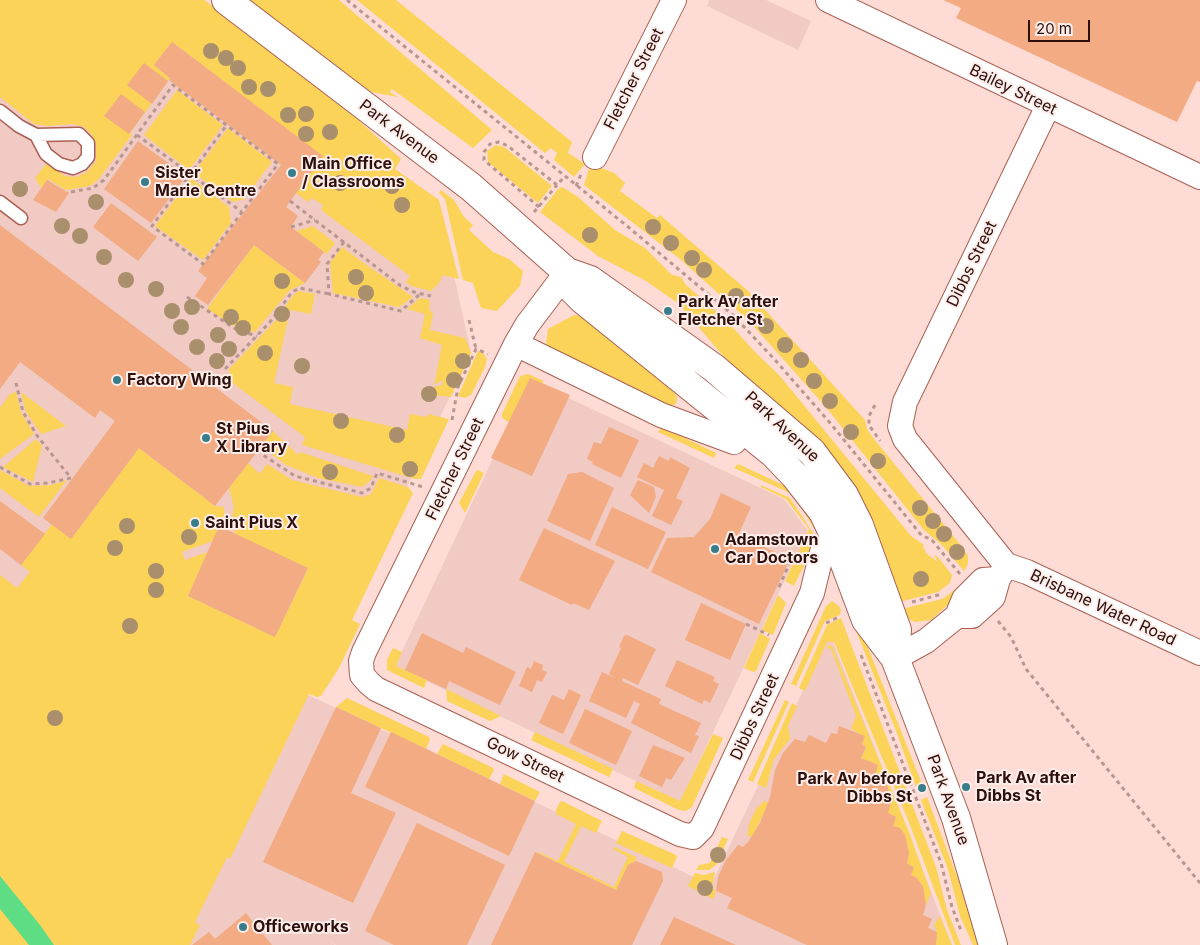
<!DOCTYPE html>
<html>
<head>
<meta charset="utf-8">
<style>
	body { margin:0 }
	#map { position:relative; width:1200px; height:945px; overflow:hidden; background:#fedbd5; font-family:Inter,sans-serif }
	canvas { display:block }
	.scale { position:absolute; left:1028px; top:20px; width:62px; height:22px; box-sizing:border-box; border:2px solid #2d0f0b; border-top:0; padding-left:6px; font-size:15px; line-height:18px; white-space:nowrap; color:#2d0f0b; -webkit-text-stroke:4px #ffedea; paint-order:stroke }
</style>
</head>
<body>
<div id="map">
<canvas width="1200" height="945"></canvas>
<div class="scale">20 m</div>
</div>
<script>
const context = document.querySelector('canvas').getContext('2d');
context.lineJoin = 'round';
function paint(path, color) { context.fillStyle = color; context.fill(path, 'evenodd'); }
const toPath = rows => new Path2D(rows.map(r => 'M' + r).join(''));
function trace(path, color, width, dash) { context.strokeStyle = color; context.lineWidth = width; context.lineCap = dash ? 'butt' : 'round'; context.setLineDash(dash || []); context.stroke(path); }
function label(font, color, halo, rows, align = 'center') {
  context.font = font + ' Inter,sans-serif'; context.lineWidth = 4; context.setLineDash([]); context.textBaseline = 'middle'; context.strokeStyle = halo; context.fillStyle = color; for (const [text, x, y, turn = 0] of rows) {
    context.save(); context.translate(x, y); context.rotate((+turn || 0) * Math.PI / 180); context.textAlign = isNaN(turn) ? turn : align; if (halo) context.strokeText(text, 0, 0); context.fillText(text, 0, 0); context.restore();
  }
}
paint(toPath([
	[0,0,164,0,438,204,471,352,308,695,711,885,826,642,833,642,952,945,336,945,323,935,335,945,0,945],
	[709,0,766,0,811,21,798,50,707,6],
	[530,380,784,499,808,531,680,802,395,666]
]), '#f0cac3');
paint(toPath([
	[0,0,204,0,253,35,357,119,401,159,395,169,439,200,459,279,442,275,440,282,431,291,411,286,406,282,410,276,321,210,323,205,312,198,308,202,296,193,322,157,172,42,154,65,170,78,130,133,132,135,98,180,90,186,66,190,48,179,41,188,35,178,46,164,65,176,76,177,87,172,96,161,96,144,91,134,84,127,73,124,48,126,34,124,0,97],
	[249,0,339,0,492,130,473,148,392,89,390,92,398,97,371,92],
	[357,0,396,0,572,142,568,153,585,164,574,177,554,160,557,153,551,148,545,153],
	[177,90,223,125,189,170,144,135],
	[228,128,272,162,244,199,233,202,194,173],
	[496,145,504,147,552,186,538,203,488,162,487,151],
	[594,165,614,173,625,183,620,191,657,218,660,215,747,290,865,420,867,429,874,439,963,548,968,556,968,564,964,571,942,545,924,530,825,406,749,321,680,259,584,185,589,169],
	[191,178,229,207,231,223,203,260,155,226],
	[562,187,578,197,615,230,645,248,672,275,681,277,686,285,724,318,757,354,779,375,911,536,924,545,923,547,927,554,938,562,934,555,938,557,952,575,950,583,938,592,899,602,769,397,722,361,724,357,679,304,646,281,598,256,540,212,558,189],
	[441,190,454,200,464,217,473,225,469,230,493,252,509,259,523,271,520,286,497,311,481,308,473,283,463,280,445,199,439,193],
	[313,226,335,243,327,254,296,231],
	[254,245,305,283,290,290,255,332,240,329,207,309],
	[342,247,365,264,413,297,399,307,333,293,330,263],
	[298,291,315,294,311,314,290,310,274,383,293,387,290,404,407,430,410,414,427,417,428,414,449,419,421,479,415,479,302,445,305,437,226,378,230,372,228,370,279,317,290,299],
	[420,298,430,300,429,309,433,314,430,330,465,338,471,353,451,397,432,395,434,387,442,385,443,380,434,385,442,345,420,338,425,314,407,309],
	[574,315,588,317,674,392,677,397,676,404,668,406,549,349,546,344,548,329],
	[478,351,483,353,487,359,485,367,471,395,465,398,458,396],
	[528,374,544,381,509,422,502,418,502,414,520,376],
	[16,392,21,412,34,434,0,459,0,408,10,394],
	[21,392,66,426,41,434,26,412],
	[662,427,716,453,714,458,658,432],
	[273,431,298,455,300,452,373,476,371,480,362,487,318,478,286,465,261,446],
	[36,439,42,446,33,482,3,467],
	[139,448,215,506,224,507,225,529,213,541,182,552,185,560,208,552,188,596,275,637,308,569,235,534,232,517,234,507,229,488,248,463,260,474,267,464,292,480,362,497,371,494,379,478,408,487,413,493,352,620,360,624,339,668,321,696,317,697,309,694,230,859,227,857,195,922,200,925,190,945,54,945,0,876,0,575,17,588,30,572,21,565,52,524,72,538],
	[738,464,794,490,820,532,816,531,792,494,734,468],
	[0,470,29,486,52,485,67,480,39,517,0,488],
	[478,470,484,473,465,513,459,503,476,471],
	[761,485,790,498,817,539,794,586,785,581,809,529,786,499,761,487],
	[966,588,931,620,915,622,904,617,902,609,942,599,956,589],
	[778,595,786,603,773,635,762,630],
	[832,601,839,606,841,610,840,615,825,621,796,686,791,684,826,606],
	[841,618,936,867,947,910,961,945,955,945,910,825,834,642,827,642,805,691,799,688,827,625],
	[855,628,861,630,922,784,916,787,898,736],
	[760,633,770,639,756,671,753,672,744,668],
	[828,645,832,646,909,832,931,893,926,905,923,887,917,878,911,875,913,867,907,864,909,853,905,835,900,828,893,826,896,817,888,813,891,803,887,784,875,775,878,765,861,758,866,748,862,744,864,736,851,729,856,716,831,649,827,648],
	[393,648,402,652,396,666,427,680,424,688,387,670,387,660],
	[446,689,501,716,490,721,447,701],
	[347,698,429,737,430,739,426,749,336,707],
	[785,700,789,702,753,782,748,780],
	[792,703,797,706,788,726,790,739,774,759,766,788,757,784],
	[535,732,613,769,609,777,531,740],
	[713,734,723,738,692,807,686,811,679,810,634,788,636,781,680,801],
	[443,744,493,768,494,770,489,779,437,754],
	[504,774,540,792,535,801,500,784],
	[927,797,959,882,979,945,973,945,960,916,948,869,921,800],
	[562,801,602,821,596,833,581,826,564,862,614,887,628,857,613,849,614,847,636,857,636,861,628,865,616,890,538,853,539,852,558,861,576,824,556,814,556,810,560,802],
	[764,801,769,803,752,837,747,835,750,822,756,809],
	[622,831,676,855,677,857,672,868,616,843],
	[722,837,728,839,716,865,709,870,696,870,699,865,710,863],
	[715,872,712,888,716,891,713,899,688,886,695,873,704,875],
	[0,909,23,936,29,945,0,945],
	[940,916,952,945,936,945,937,932,934,925]
]), '#fbd358');
paint(toPath([
	[0,876,40,925,54,945,29,945,0,909]
]), '#5edd84');
paint(toPath([
	[943,0,1200,0,1200,82,1197,81,1177,122,956,18,961,8],
	[172,42,323,156,286,207,298,216,291,227,324,252,318,260,321,262,305,283,254,245,208,305,195,296,207,278,198,271,281,165,169,80,170,78,154,65],
	[144,63,168,81,152,104,127,85],
	[121,94,145,112,129,134,104,116],
	[138,141,186,176,151,223,104,189],
	[47,180,69,193,56,212,33,200],
	[111,203,157,237,138,261,93,227],
	[0,225,273,431,215,506,139,448,71,539,43,518,115,421,100,410,95,418,20,362,0,389],
	[530,378,570,395,532,476,491,458],
	[609,427,639,440,621,478,592,464,593,462,587,459,594,442,601,444],
	[659,456,669,461,670,457,690,468,676,498,683,501,671,525,652,516,664,490,637,477,644,463,653,468],
	[582,472,614,488,590,541,547,521,568,474],
	[638,480,654,487,656,497,649,513,630,495],
	[721,493,751,507,738,535,790,559,759,624,651,572,667,538,694,537,710,519],
	[0,501,45,534,21,565,0,549],
	[612,507,666,532,648,569,595,545],
	[219,526,308,568,275,637,188,596],
	[544,528,615,561,589,610,573,603,572,605,519,580],
	[701,603,746,624,730,660,685,640],
	[422,633,463,653,466,647,516,672,500,705,449,681,446,689,405,670],
	[627,635,656,649,638,685,623,678,622,681,661,699,659,704,701,723,695,735,699,736,691,753,631,723,640,704,634,701,626,718,589,701,602,672,615,678,609,674,621,648,619,647,624,636],
	[677,660,715,677,713,681,719,684,710,703,704,700,702,704,665,686],
	[534,661,543,665,542,670,547,672,542,682,537,680,532,692,519,686,527,667,531,669],
	[569,689,581,695,563,734,539,723,552,695,564,700],
	[336,707,381,728,351,793,396,813,353,903,263,862],
	[585,709,632,731,616,765,569,743],
	[839,726,865,736,862,744,866,747,861,758,878,765,875,775,887,784,891,803,888,813,896,817,893,826,900,828,905,835,909,853,907,864,914,867,911,875,917,878,923,887,926,905,923,915,932,919,928,928,937,932,936,945,807,945,727,908,732,898,716,891,718,877,726,860,738,845,743,847,748,842,760,823,770,797,775,770,783,753,795,739,805,742,809,735,826,743,831,733,837,734],
	[391,732,535,801,509,856,365,787],
	[653,745,685,758,671,780,666,778,662,787,639,776],
	[417,823,505,865,467,945,394,945,365,931],
	[535,852,616,890,628,865,636,861,662,872,663,881,632,945,491,945],
	[246,913,272,945,192,945,209,932,215,939],
	[674,917,736,945,660,945]
]), '#f2ab82');
const service = toPath([
	[0,111,19,126,36,135,79,134,88,143,88,157,82,164,73,168,59,164,46,154,36,135],
	[0,202,21,218]
]);
const minor = toPath([
	[828,0,1200,177],
	[1048,106,905,402,900,426,905,439,1006,565,1027,572,1200,653],
	[595,157,674,0],
	[567,272,527,325,516,344,364,652,361,661,362,675,369,683,376,689,680,834,693,837,702,828,812,593,822,552,835,537],
	[516,344,661,415,734,442,745,429],
	[957,616,972,616,993,597,998,579,1006,566],
	[895,658,926,641,957,616,964,599,983,580,998,579]
]);
const secondary = toPath([
	[226,0,471,187,567,272,590,280,714,368,812,452,844,495,859,525,897,630,895,658],
	[567,272,573,290,582,299,773,453,795,476,823,512,835,537,866,620,895,658,956,818,993,945]
]);
trace(service, '#aa5f52', 15);
trace(minor, '#aa5f52', 26);
trace(secondary, '#aa5f52', 30);
trace(toPath([
	[347,0,627,226,733,315,776,361,831,424,922,536,931,539,960,574],
	[137,135,242,212],
	[576,186,582,172],
	[71,192,93,188,104,180,173,85,278,164,203,264,152,226,226,126],
	[290,201,401,286,414,292,431,296],
	[539,207,484,160,484,152,490,144,499,142,508,146,557,185,565,176],
	[534,212,557,185],
	[291,227,315,220],
	[344,242,327,264,329,294,401,311,420,294],
	[187,297,237,330,257,336],
	[469,320,476,349],
	[225,369,270,322,292,292,300,288,329,294],
	[875,405,869,416,869,425,880,441],
	[452,420,458,387,476,349,488,354],
	[257,451,295,476,362,493,371,488,377,473,423,487],
	[0,467,30,484,48,483,71,478,38,437,23,412,16,383],
	[779,587,791,560],
	[912,602,942,594],
	[998,621,1011,637,1026,669,1200,883],
	[826,623,839,617],
	[746,624,769,635],
	[861,655,941,863,952,907,962,933]
]), '#b89791', 3, [4, 4]);
trace(service, '#fff', 12);
trace(minor, '#fff', 24);
trace(secondary, '#fff', 28);
context.fillStyle = '#a98f6b';
for (const [x, y] of [
	[211,51],
	[226,58],
	[238,68],
	[249,87],
	[268,89],
	[306,114],
	[288,115],
	[330,132],
	[306,134],
	[340,183],
	[392,186],
	[20,189],
	[96,202],
	[402,205],
	[62,226],
	[653,227],
	[590,235],
	[80,236],
	[671,243],
	[104,257],
	[692,258],
	[704,270],
	[356,277],
	[126,280],
	[282,281],
	[156,289],
	[366,293],
	[736,296],
	[192,307],
	[172,311],
	[282,314],
	[231,317],
	[766,326],
	[181,327],
	[243,328],
	[218,335],
	[785,345],
	[197,347],
	[229,349],
	[265,353],
	[801,360],
	[217,361],
	[463,361],
	[302,366],
	[454,380],
	[814,381],
	[429,394],
	[830,401],
	[341,421],
	[851,432],
	[397,435],
	[878,461],
	[410,469],
	[330,472],
	[920,508],
	[933,521],
	[127,526],
	[944,534],
	[189,537],
	[115,548],
	[957,552],
	[156,571],
	[921,579],
	[156,590],
	[130,626],
	[55,718],
	[718,855],
	[705,888]
]) { context.beginPath(); context.arc(x, y, 8, 0, 2 * Math.PI); context.fill(); }
for (const [x, y, r, color] of [
	[292,173,5,"#387e8a"],
	[145,182,5,"#387e8a"],
	[668,311,5,"#387e8a"],
	[117,380,5,"#387e8a"],
	[206,438,5,"#387e8a"],
	[195,523,5,"#387e8a"],
	[715,549,5,"#387e8a"],
	[966,787,5,"#387e8a"],
	[922,788,5,"#387e8a"],
	[243,927,5,"#387e8a"]
]) { const dot = new Path2D(); dot.arc(x, y, r, 0, 2 * Math.PI); context.fillStyle = color; context.fill(dot); trace(dot, '#ffedea', 2); }
label('16px', '#2d0f0b', '#ffedea', [
	["Fletcher Street",634,79,-63],
	["Bailey Street",1013,90,26],
	["Park Avenue",399,132,37],
	["Dibbs Street",972,264,-64],
	["Park Avenue",782,427,43],
	["Fletcher Street",455,469,-64],
	["Brisbane Water Road",1103,608,25],
	["Dibbs Street",755,717,-65],
	["Gow Street",525,760,26],
	["Park Avenue",948,800,70]
]);
label('bold 16px', '#2d0f0b', '#ffedea', [
	["Main Office",302,164],
	["/ Classrooms",302,182],
	["Sister",155,173],
	["Marie Centre",155,191],
	["Park Av after",678,302],
	["Fletcher St",678,320],
	["Factory Wing",127,380],
	["St Pius",216,429],
	["X Library",216,447],
	["Saint Pius X",205,523],
	["Adamstown",725,540],
	["Car Doctors",725,558],
	["Park Av after",976,778],
	["Dibbs St",976,796],
	["Park Av before",912,779,"right"],
	["Dibbs St",912,797,"right"],
	["Officeworks",253,927]
], 'left');
</script>
</body>
</html>
